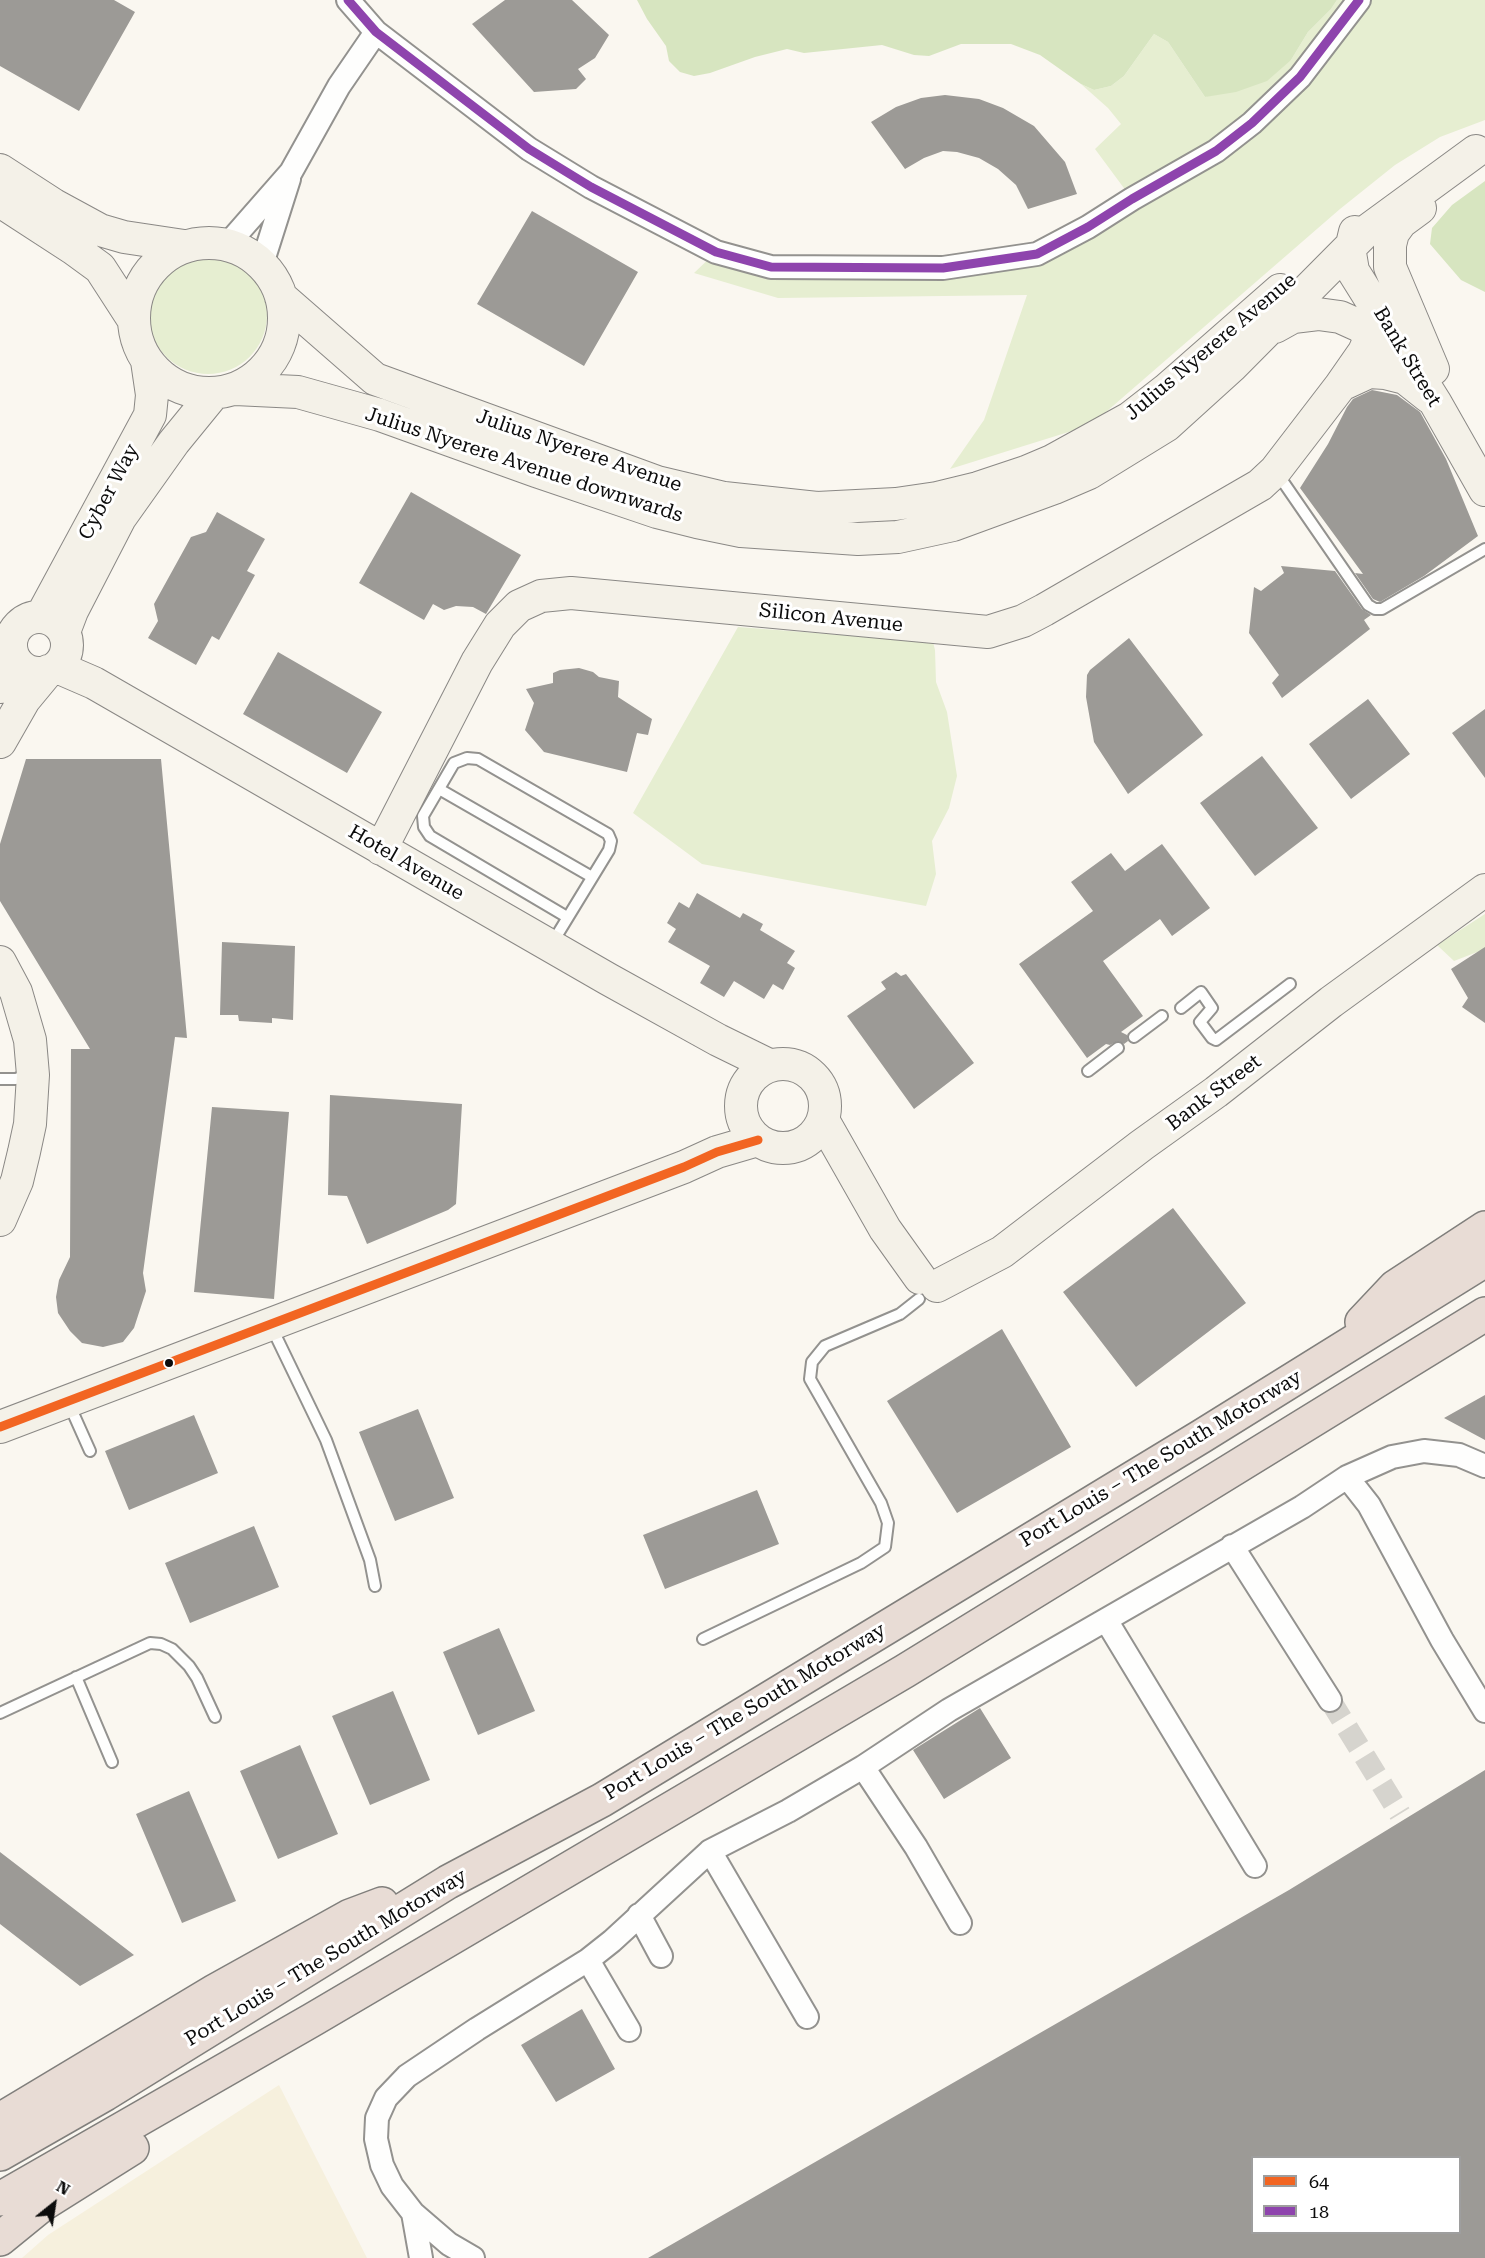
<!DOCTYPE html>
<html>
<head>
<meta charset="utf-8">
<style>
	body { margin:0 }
	#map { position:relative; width:1485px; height:2258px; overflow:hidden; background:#faf7f0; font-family:"Roboto Serif",serif }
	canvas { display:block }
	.legend { position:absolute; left:1251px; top:2156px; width:210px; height:78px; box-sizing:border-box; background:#fff; border:2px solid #9e9e9e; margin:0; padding:8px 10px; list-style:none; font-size:18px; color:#0c0c0c }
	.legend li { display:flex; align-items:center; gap:12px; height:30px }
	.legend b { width:30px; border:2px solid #9e9e9e }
	.north { position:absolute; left:24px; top:2174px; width:60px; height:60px; -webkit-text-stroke:4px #fff; paint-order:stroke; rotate:30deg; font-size:16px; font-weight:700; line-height:24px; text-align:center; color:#0c0c0c }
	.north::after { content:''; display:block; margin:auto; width:21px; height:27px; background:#0c0c0c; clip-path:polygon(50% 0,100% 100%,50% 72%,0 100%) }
</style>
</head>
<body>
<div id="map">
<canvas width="1485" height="2258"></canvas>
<ul class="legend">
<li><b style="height:8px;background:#f26522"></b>64</li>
<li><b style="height:8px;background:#8e44ad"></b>18</li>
</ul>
<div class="north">N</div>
</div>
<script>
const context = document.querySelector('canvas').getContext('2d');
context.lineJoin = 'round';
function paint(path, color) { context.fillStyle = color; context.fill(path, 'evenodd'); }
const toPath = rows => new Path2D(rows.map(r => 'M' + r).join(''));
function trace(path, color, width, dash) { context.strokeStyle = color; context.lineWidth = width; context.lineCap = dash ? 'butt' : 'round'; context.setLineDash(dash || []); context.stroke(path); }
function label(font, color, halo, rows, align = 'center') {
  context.font = font + ' "Roboto Serif",serif'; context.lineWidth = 6; context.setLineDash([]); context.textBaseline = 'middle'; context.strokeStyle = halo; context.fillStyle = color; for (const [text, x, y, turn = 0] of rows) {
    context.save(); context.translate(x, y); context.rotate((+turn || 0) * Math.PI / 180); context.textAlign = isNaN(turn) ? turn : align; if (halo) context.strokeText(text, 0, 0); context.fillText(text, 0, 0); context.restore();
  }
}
paint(toPath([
	[279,2085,367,2258,22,2258,48,2235]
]), '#f6f0dd');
paint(toPath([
	[1337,0,1485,0,1485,120,1440,137,1395,165,1340,209,1091,425,950,469,984,420,1027,295,778,298,694,273,716,252,771,267,1037,254,1132,199,1095,149,1121,124,1108,108,1081,84,1094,90,1111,86,1124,76,1154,34,1168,42,1205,97,1291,60,1308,32,1331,9],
	'149 315a59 59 0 1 1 118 0a59 59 0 1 1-118 0Z',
	[738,627,933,642,935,650,936,682,947,712,957,776,949,808,932,841,936,874,926,906,702,864,633,813],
	[1485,914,1485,949,1454,961,1437,945]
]), '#e6eed1');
paint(toPath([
	[637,0,1337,0,1331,9,1308,32,1291,60,1267,81,1236,92,1205,97,1168,42,1154,34,1124,76,1111,86,1094,90,1081,84,1040,55,1011,44,961,44,929,56,914,55,882,45,804,53,787,49,755,57,710,73,694,76,680,72,669,61,666,46,647,19],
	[1485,181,1485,292,1461,280,1430,244,1432,228,1452,205]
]), '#d7e5c0');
paint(toPath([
	[0,0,114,0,135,12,79,111,0,66],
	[505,0,572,0,609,35,595,58,578,69,586,79,576,89,534,92,472,24],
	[945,95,979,99,1003,108,1034,126,1065,162,1077,194,1028,209,1016,185,998,169,979,158,957,152,943,151,924,158,905,169,871,122,896,107,921,98],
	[532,211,638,272,584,366,477,304],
	[1372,390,1397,395,1420,412,1446,459,1478,536,1424,576,1380,602,1373,599,1355,573,1363,574,1300,488,1328,444,1347,407,1353,399],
	[411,492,521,555,486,614,473,607,456,606,444,610,433,604,424,620,359,583],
	[217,512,265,539,247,571,255,575,219,640,212,636,196,665,148,638,158,621,154,604,191,537,206,532],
	[1281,566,1335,571,1362,609,1371,615,1364,620,1370,629,1282,698,1272,683,1279,675,1249,633,1254,587,1261,591,1284,573],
	[1129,638,1203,735,1128,794,1094,742,1086,697,1087,675,1090,670],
	[278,652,382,712,347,773,243,714],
	[579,668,593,672,599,677,619,681,618,697,652,719,648,735,637,733,627,772,544,752,525,730,534,703,526,689,553,683,553,673,560,670],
	[1368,699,1410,754,1351,799,1309,744],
	[1485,709,1485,778,1452,733],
	[1262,756,1318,828,1255,876,1200,803],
	[26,759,161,759,187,1038,175,1037,143,1273,146,1291,134,1328,123,1342,103,1347,82,1343,70,1331,58,1313,56,1297,59,1280,70,1257,71,1049,90,1049,0,901,0,844],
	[1162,844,1210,908,1172,936,1160,919,1103,961,1143,1016,1121,1032,1127,1035,1128,1041,1124,1044,1118,1041,1110,1045,1106,1044,1087,1058,1019,964,1093,911,1071,882,1111,853,1125,871],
	[697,893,740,918,743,913,763,924,760,930,795,951,787,963,795,968,783,990,773,984,764,999,734,981,724,997,700,983,710,966,668,942,676,929,667,923,679,902,689,908],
	[222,942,295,946,293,1020,272,1018,272,1023,239,1021,238,1015,220,1015],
	[1485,947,1485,1023,1462,1007,1468,998,1451,969],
	[896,972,901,976,906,974,974,1063,914,1109,847,1016,886,989,881,982],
	[330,1095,462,1104,456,1204,448,1210,367,1244,347,1196,328,1195],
	[212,1107,289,1112,274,1299,194,1292],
	[1173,1208,1246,1303,1136,1387,1063,1292],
	[1002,1329,1071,1447,957,1513,887,1401],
	[1485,1395,1485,1440,1444,1418],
	[418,1409,454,1498,395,1521,359,1432],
	[194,1415,218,1473,129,1510,105,1451],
	[757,1490,779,1544,665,1589,643,1535],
	[254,1526,279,1587,190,1623,165,1563],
	[499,1628,535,1711,478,1735,443,1652],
	[393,1691,430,1780,370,1805,332,1716],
	[980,1708,1011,1758,944,1799,913,1750],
	[300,1745,338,1834,278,1859,240,1771],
	[1485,1770,1485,2258,648,2258,1289,1890],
	[1252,2157,1460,2157,1460,2232,1252,2232],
	[189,1791,236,1901,182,1923,136,1814],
	[0,1852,134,1955,80,1986,0,1924],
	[582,2009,615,2069,556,2102,521,2045]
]), '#9c9a96');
trace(toPath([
	[1330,1700,1400,1814]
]), '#d6d4ce', 22, [22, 11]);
const lane = toPath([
	[1277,473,1368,605,1375,609,1382,609,1485,549],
	[439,789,592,877],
	[551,945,609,850,611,841,608,834,478,759,467,758,454,763,423,816,424,827,430,836,567,917],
	[1181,1008,1201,992,1212,1008,1200,1022,1212,1038,1216,1040,1290,984],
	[1134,1037,1162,1016],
	[1088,1071,1118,1048],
	[0,1079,16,1079,23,1076,27,1072],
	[271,1326,326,1440,370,1560,375,1586],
	[69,1404,90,1451],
	[703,1639,861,1563,885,1547,888,1523,881,1503,810,1379,812,1362,825,1346,900,1314,919,1299],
	[76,1677,112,1762],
	[0,1713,150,1643,161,1644,172,1649,189,1666,197,1678,215,1717]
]);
const street = toPath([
	[348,0,376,32,529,149,591,187,716,252,771,267,943,268,1037,254,1088,227,1132,199,1216,151,1252,123,1300,77,1359,0],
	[227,245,291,172,339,86,376,32],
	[262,264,289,179],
	[1347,1477,1369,1505,1442,1640,1485,1711],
	[1232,1546,1330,1700],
	[1106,1620,1255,1866],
	[863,1767,916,1847,960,1923],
	[710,1851,807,2017],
	[639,1915,661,1956],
	[588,1960,629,2030],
	[413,2213,421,2258],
	[473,2258,449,2244,413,2213,392,2186,382,2165,376,2139,377,2118,386,2098,407,2076,477,2029,588,1960,612,1941,710,1851,788,1811,863,1767,949,1710,1302,1507,1347,1477,1392,1457,1424,1451,1459,1455,1485,1466]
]);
const secondary = toPath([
	[0,170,54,205,100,230,124,237,184,246],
	[0,201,74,249,100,268,133,319],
	[1420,208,1401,222,1393,233,1390,245,1390,267,1433,369],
	[1355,232,1350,253,1353,271,1435,402,1485,490],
	'134 318a75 75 0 1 1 150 0a75 75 0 1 1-150 0Z',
	[281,297,375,379,657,482,724,498,817,508,896,504,937,498,978,488,1026,472,1052,461,1130,418,1166,390,1280,290],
	[1275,327,1293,317,1318,314,1340,317,1360,326,1385,350],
	[1341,385,1369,372,1385,373,1405,378,1429,397],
	[235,389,298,392,380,415,536,471,657,512,697,522,741,531,858,539,898,537,953,525,1054,488,1089,473,1167,425,1231,367,1364,233,1476,151],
	[41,617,150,415,152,395,147,361],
	'11 645a28 28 0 1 1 56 0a28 28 0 1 1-56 0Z',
	[64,632,72,611,120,518,174,442,214,393],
	[57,667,94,683,608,979,718,1040,769,1065],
	[0,687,12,653],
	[0,742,24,700,48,671],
	[381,849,477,662,500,625,519,606,541,596,571,593,988,632,1023,621,1044,610,1260,485,1275,471,1341,385,1364,352,1371,336],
	[0,962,16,992,30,1040,33,1075,30,1124,24,1152,17,1181,0,1220],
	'741 1106a42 42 0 1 1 84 0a42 42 0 1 1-84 0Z',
	[823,1120,885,1229,920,1278],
	[937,1286,1002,1252,1142,1145,1216,1092,1331,1002,1485,890],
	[0,1427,684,1167,717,1152,758,1140]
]);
const highway = toPath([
	[1362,1322,1395,1287,1485,1228],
	[0,2120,215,1991,350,1916,382,1904],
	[0,2154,105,2094,448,1882,602,1800,1202,1436,1485,1260],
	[0,2199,312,2020,905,1671,1485,1314],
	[0,2239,43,2204,132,2148]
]);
trace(lane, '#93928f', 14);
trace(street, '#93928f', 26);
trace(secondary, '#8a8885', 34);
trace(highway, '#807f7c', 36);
trace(lane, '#fefefd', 10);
trace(street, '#fefefd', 22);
trace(secondary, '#f4f1e8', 32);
trace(highway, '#e8dcd5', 33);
trace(toPath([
	[0,1427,684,1167,717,1152,758,1140]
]), '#f26522', 9);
trace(toPath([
	[348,0,376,32,529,149,591,187,716,252,771,267,943,268,1037,254,1088,227,1132,199,1216,151,1252,123,1300,77,1359,0]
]), '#8e44ad', 9);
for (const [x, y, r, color] of [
	[169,1363,5,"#0c0c0c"]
]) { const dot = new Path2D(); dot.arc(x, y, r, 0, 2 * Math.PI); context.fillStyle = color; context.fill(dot); trace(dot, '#fff', 2); }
label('20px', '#0c0c0c', '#fff', [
	["Julius Nyerere Avenue",1211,347,-40],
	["Bank Street",1407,357,59],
	["Julius Nyerere Avenue",579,451,19],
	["Julius Nyerere Avenue downwards",524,465,18],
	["Cyber Way",109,492,-62],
	["Silicon Avenue",831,618,6],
	["Hotel Avenue",406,863,30],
	["Bank Street",1214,1093,-37],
	["Port Louis – The South Motorway",1161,1459,-31],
	["Port Louis – The South Motorway",745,1712,-31],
	["Port Louis – The South Motorway",326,1958,-31]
]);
</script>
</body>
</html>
